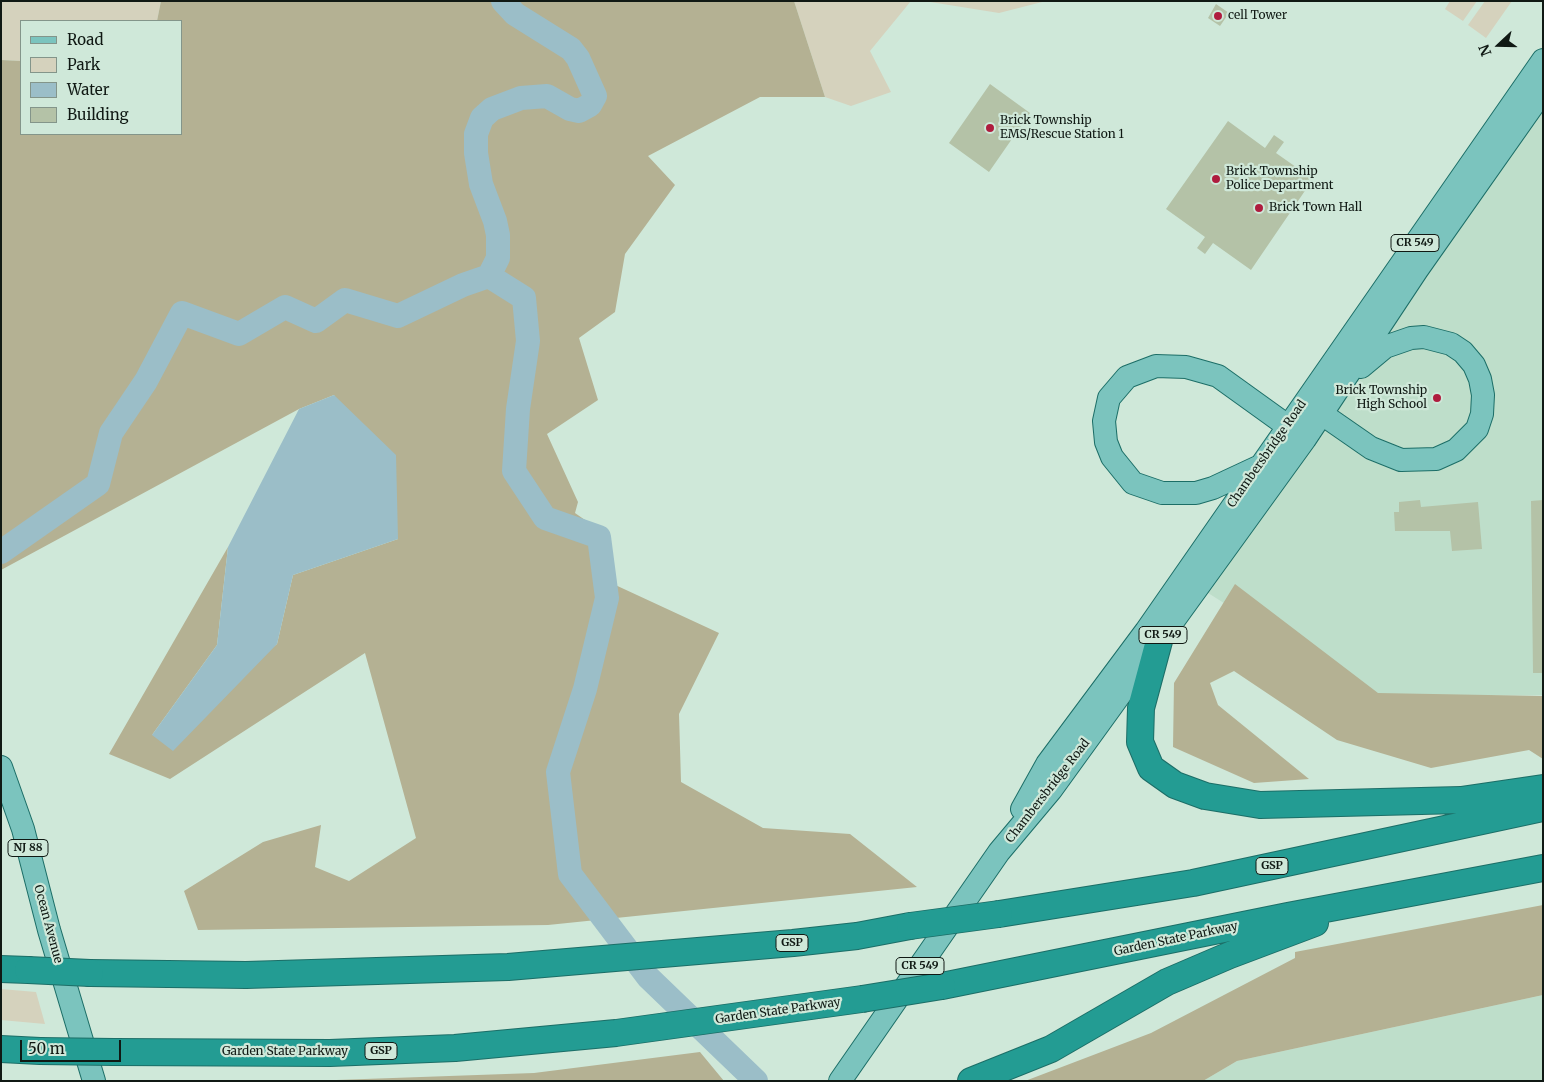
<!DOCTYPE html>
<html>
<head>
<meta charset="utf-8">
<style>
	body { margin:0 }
	#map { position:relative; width:1544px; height:1082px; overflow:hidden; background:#cfe8d9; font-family:Merriweather,serif }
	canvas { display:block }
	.frame { position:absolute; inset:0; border:2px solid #101914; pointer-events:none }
	.legend { position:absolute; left:20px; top:20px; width:162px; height:115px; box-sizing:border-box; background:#cfe8d9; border:1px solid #83958a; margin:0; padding:6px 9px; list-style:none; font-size:15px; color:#101914 }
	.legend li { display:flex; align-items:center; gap:10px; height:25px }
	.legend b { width:25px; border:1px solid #83958a }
	.north { position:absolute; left:1474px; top:20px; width:50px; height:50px; -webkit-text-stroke:4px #cfe8d9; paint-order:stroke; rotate:249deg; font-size:14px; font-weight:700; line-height:20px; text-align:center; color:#101914 }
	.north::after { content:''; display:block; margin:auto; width:18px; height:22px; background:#101914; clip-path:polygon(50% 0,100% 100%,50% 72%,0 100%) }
	.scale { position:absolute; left:20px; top:1040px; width:101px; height:22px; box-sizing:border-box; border:2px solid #101914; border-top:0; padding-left:6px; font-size:15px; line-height:18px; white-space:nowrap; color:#101914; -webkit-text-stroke:4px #cfe8d9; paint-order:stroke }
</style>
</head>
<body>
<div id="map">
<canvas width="1544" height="1082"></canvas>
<div class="frame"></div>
<ul class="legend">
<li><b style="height:6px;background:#7bc4be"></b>Road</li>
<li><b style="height:14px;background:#d5d2bd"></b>Park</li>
<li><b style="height:14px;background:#9bbec8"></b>Water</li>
<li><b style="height:14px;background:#b4c2a7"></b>Building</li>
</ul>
<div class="north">N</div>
<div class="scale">50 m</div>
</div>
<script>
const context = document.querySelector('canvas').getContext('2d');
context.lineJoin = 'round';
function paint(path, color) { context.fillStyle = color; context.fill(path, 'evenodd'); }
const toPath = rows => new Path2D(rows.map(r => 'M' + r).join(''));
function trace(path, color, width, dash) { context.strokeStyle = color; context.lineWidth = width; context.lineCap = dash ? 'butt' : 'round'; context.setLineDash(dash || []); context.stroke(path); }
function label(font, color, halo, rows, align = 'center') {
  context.font = font + ' Merriweather,serif'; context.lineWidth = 4.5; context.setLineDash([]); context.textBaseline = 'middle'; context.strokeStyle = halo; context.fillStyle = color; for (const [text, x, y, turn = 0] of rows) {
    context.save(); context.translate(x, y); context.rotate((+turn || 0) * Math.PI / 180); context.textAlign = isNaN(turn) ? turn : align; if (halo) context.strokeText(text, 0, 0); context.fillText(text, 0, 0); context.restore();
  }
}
paint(toPath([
	[1543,91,1543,695,1371,696,1197,586],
	[1543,995,1543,1081,1203,1081,1237,1061]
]), '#bedeca');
paint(toPath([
	[1,1,161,1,157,21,21,21,21,61,1,60],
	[794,1,911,1,870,51,891,92,851,106,825,97],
	[924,1,1046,1,999,13],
	[1450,1,1477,1,1463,21,1445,9],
	[1485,1,1512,1,1486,38,1468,25],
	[1,989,36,992,45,1024,1,1020]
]), '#d5d2bd');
paint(toPath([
	[161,1,794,1,825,97,760,97,648,156,675,185,625,254,615,312,579,338,598,400,547,434,578,502,575,513,585,520,611,583,719,633,679,714,681,782,763,828,850,834,917,887,548,925,198,930,184,891,263,842,321,825,315,867,349,881,416,838,365,653,170,779,109,754,228,547,217,645,152,735,277,644,293,575,398,539,334,395,299,409,1,570,1,60,21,61,21,134,181,134,181,21,157,21],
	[1235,584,1378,693,1543,696,1543,759,1529,750,1431,768,1337,740,1234,671,1210,683,1218,705,1309,779,1254,783,1173,747,1174,683],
	[1543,905,1543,995,1237,1061,1203,1081,1025,1081,1151,1033,1295,958,1295,952],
	[700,1052,724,1081,308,1081,534,1073]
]), '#b4b193');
paint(toPath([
	[334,395,396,455,398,539,293,575,277,644,173,751,152,735,217,645,228,547,299,409]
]), '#9bbec8');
trace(toPath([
	[489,276,524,298,528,341,518,409,514,471,545,518,599,537,607,598,585,689,558,772,570,874,648,977,756,1081],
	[489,276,498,258,498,235,495,221,481,184,476,153,476,134,482,118,492,109,521,98,547,96,570,109,579,111,590,105,595,96,578,58,571,49,515,14,503,1],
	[1,552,98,484,111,433,146,381,182,313,239,334,285,307,316,321,345,300,398,316,463,285,489,276]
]), '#9bbec8', 24);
paint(toPath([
	[1216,4,1229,13,1220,26,1208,18],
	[990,84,1030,113,989,172,949,143],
	[1228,121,1265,148,1274,135,1284,142,1276,153,1313,179,1251,270,1213,243,1205,254,1197,248,1205,237,1166,209],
	[1420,500,1421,507,1478,502,1482,549,1452,551,1450,531,1395,531,1394,512,1399,512,1399,502],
	[1543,500,1543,673,1533,673,1531,501]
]), '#b4c2a7');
const primary = toPath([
	[1309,405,1371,448,1401,460,1436,459,1456,450,1477,429,1482,414,1483,395,1480,379,1474,365,1463,352,1451,344,1424,337,1411,338,1385,347,1361,367],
	[1258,467,1213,488,1196,493,1162,493,1133,483,1112,457,1106,442,1104,421,1109,398,1127,377,1156,366,1186,367,1218,376,1300,435],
	[1,767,23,829,49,930,94,1081],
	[1022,809,1047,764,1146,631,1543,60],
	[840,1081,999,852,1051,790,1305,439,1417,270,1543,91]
]);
const highway = toPath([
	[1159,641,1141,708,1140,742,1151,768,1175,785,1205,796,1260,805,1461,800,1543,788],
	[999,914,1193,883,1543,808],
	[1,969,28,970],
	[90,973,246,975,508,967,793,943,857,936,910,926],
	[942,986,1288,916,1543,868],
	[1,1049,40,1051],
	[114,1052,330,1053,455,1048,616,1033,862,999],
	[971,1081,1051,1049,1167,982,1230,955,1315,923]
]);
trace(primary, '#1c6e67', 24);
trace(highway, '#1c6e67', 28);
trace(primary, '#7bc4be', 22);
trace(highway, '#239c93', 26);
const highwayBridge = toPath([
	[910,926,999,914],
	[28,970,90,973],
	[862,999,942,986],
	[40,1051,114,1052]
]);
trace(highwayBridge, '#1c6e67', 28, []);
trace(highwayBridge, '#239c93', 26);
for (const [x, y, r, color] of [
	[1218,16,5,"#af1c3e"],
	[990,128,5,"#af1c3e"],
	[1216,179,5,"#af1c3e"],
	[1259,208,5,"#af1c3e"],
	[1437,398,5,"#af1c3e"]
]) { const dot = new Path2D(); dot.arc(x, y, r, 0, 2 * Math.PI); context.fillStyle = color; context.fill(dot); trace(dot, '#cfe8d9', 2); }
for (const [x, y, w] of [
	[1415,243,48],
	[1163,635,48],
	[28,848,40],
	[1272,866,32],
	[792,943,32],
	[920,966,48],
	[381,1051,32]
]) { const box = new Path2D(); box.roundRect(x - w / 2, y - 8.5, w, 17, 4); context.fillStyle = '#cfe8d9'; context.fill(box); trace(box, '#101914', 1); }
label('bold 11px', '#101914', null, [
	["CR 549",1415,243],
	["CR 549",1163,635],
	["NJ 88",28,848],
	["GSP",1272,866],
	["GSP",792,943],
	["CR 549",920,966],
	["GSP",381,1051]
]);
label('12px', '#101914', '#cfe8d9', [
	["cell Tower",1228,16],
	["Brick Township",1000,121],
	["EMS/Rescue Station 1",1000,135],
	["Brick Township",1226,172],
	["Police Department",1226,186],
	["Brick Town Hall",1269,208],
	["Brick Township",1427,391,"right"],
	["High School",1427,405,"right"]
], 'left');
label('12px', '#101914', '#cfe8d9', [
	["Chambersbridge Road",1267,454,-55],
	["Chambersbridge Road",1048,791,-52],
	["Ocean Avenue",48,924,75],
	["Garden State Parkway",1176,939,-12],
	["Garden State Parkway",778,1011,-8],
	["Garden State Parkway",285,1052]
]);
</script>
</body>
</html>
